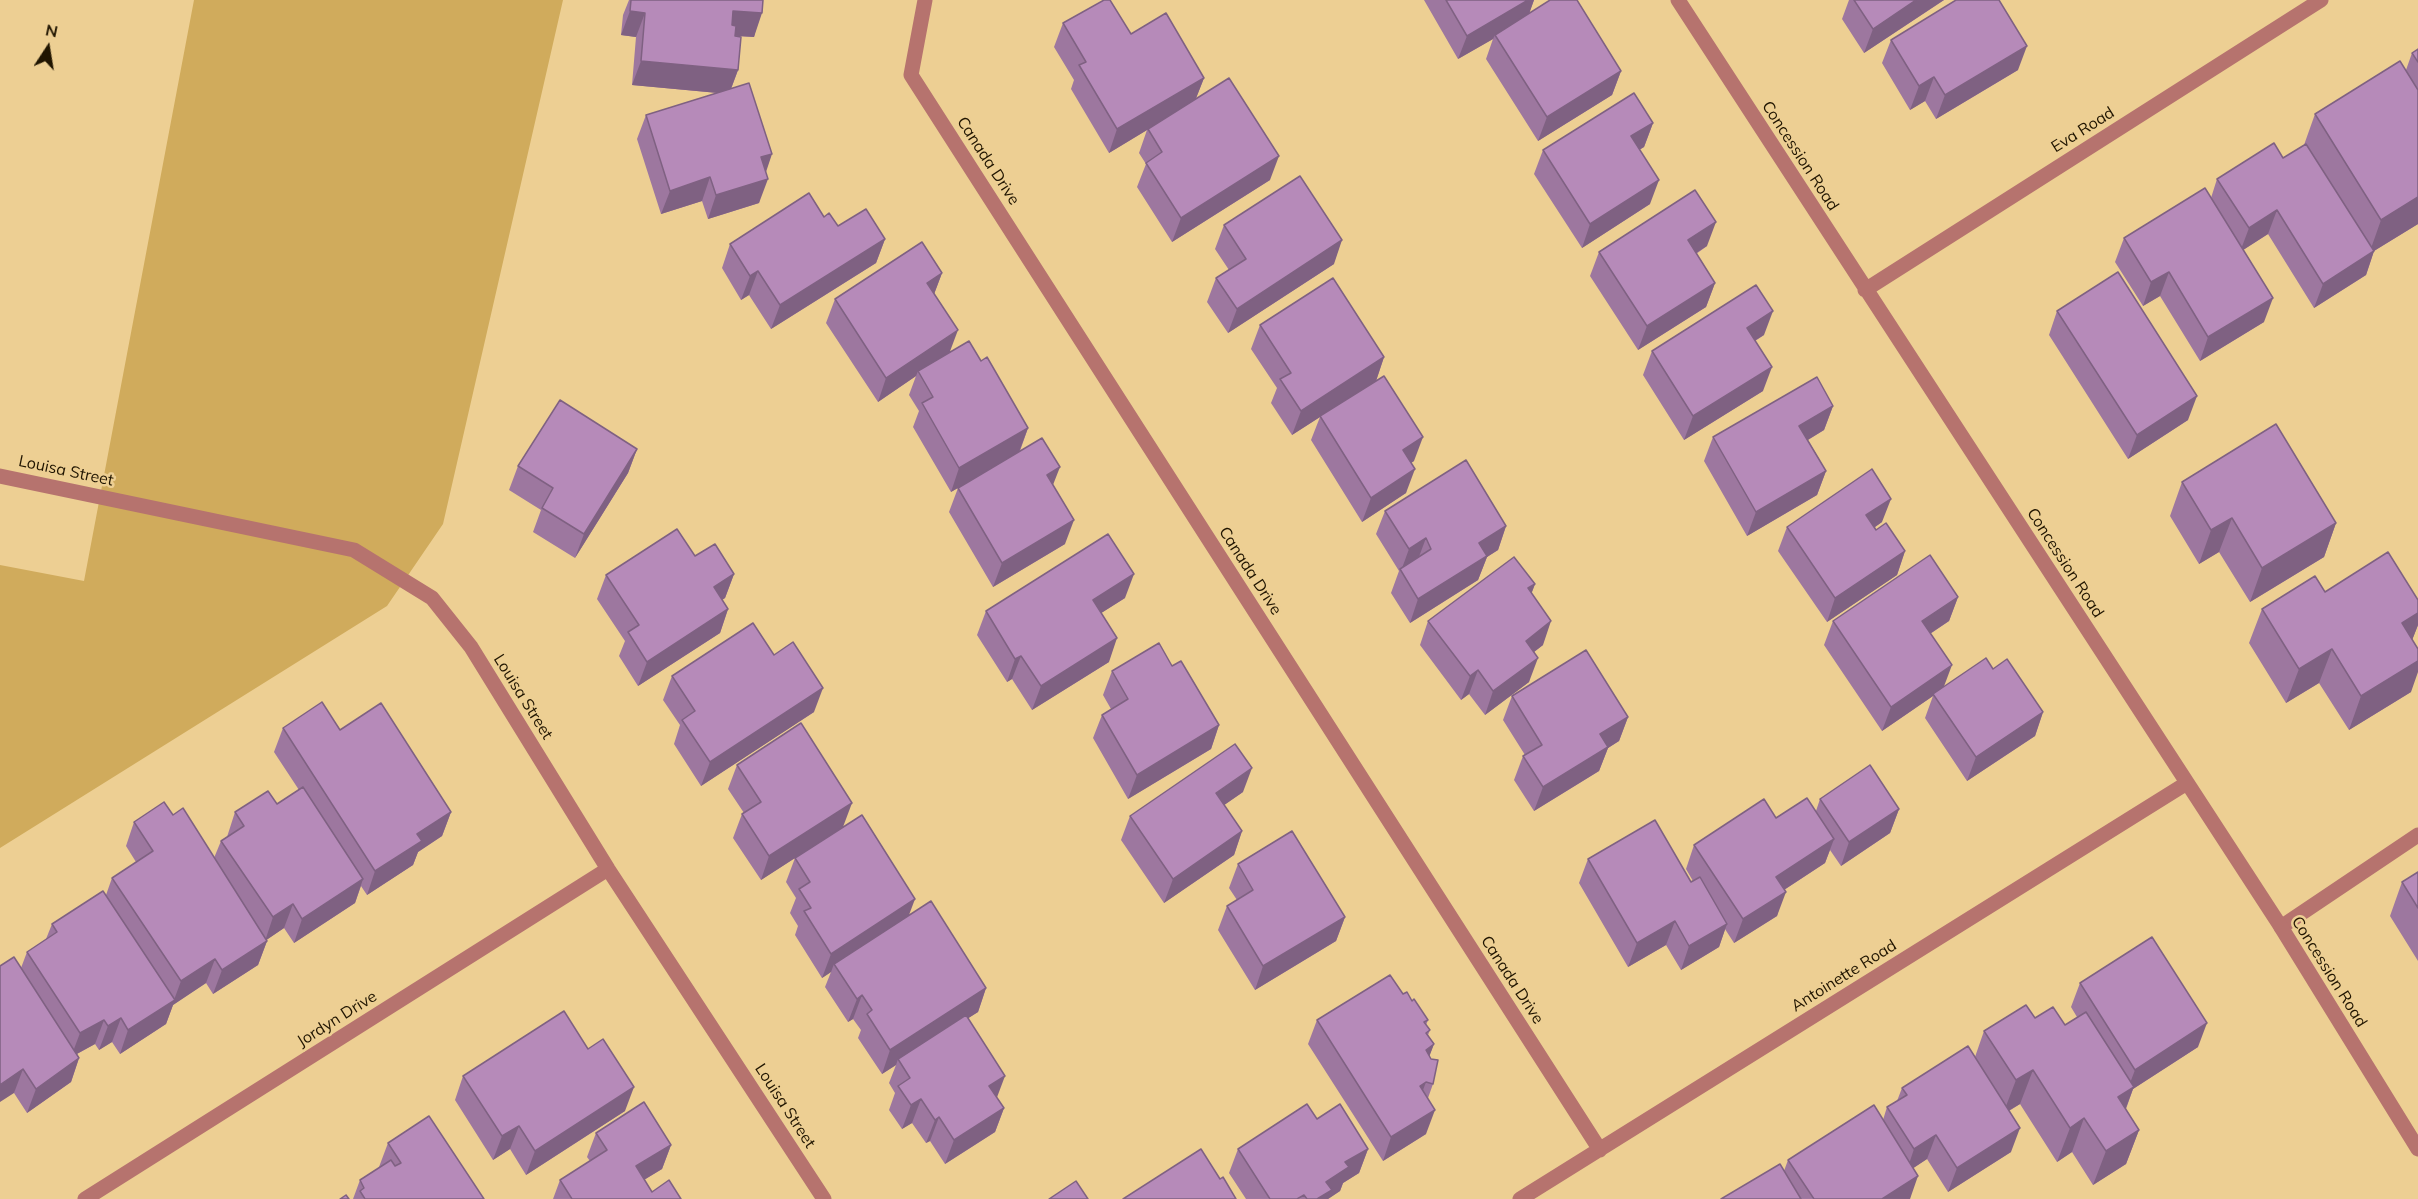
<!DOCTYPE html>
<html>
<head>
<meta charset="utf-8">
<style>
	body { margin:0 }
	#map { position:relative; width:2418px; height:1199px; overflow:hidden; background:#edcf93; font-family:Mulish,sans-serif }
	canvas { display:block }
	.north { position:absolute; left:18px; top:18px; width:60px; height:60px; -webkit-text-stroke:4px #edcf93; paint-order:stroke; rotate:12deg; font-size:16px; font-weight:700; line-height:24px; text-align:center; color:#201500 }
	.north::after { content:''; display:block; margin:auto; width:21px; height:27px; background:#201500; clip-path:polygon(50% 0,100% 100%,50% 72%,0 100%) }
</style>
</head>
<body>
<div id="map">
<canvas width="2418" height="1199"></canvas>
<div class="north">N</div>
</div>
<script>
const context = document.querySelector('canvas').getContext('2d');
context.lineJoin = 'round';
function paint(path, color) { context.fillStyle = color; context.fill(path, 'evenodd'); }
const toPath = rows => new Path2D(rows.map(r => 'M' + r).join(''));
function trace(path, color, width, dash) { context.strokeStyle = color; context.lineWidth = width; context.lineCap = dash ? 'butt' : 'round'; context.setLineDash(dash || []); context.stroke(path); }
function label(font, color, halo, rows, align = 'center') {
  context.font = font + ' Mulish,sans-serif'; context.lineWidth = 5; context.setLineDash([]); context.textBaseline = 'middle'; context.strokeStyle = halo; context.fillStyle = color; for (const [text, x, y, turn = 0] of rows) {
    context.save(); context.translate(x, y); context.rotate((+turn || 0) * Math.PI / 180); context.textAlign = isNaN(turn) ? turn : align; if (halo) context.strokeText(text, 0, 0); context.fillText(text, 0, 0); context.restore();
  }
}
paint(toPath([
	[194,0,563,0,443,524,387,606,0,848,0,565,84,581]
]), '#d0ab5c');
trace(toPath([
	[2281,927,2418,835]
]), '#b6736e', 15);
trace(toPath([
	[925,0,911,75,1600,1150],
	[1678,0,2281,927,2418,1149],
	[1865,290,2321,0],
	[0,476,354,550,432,598,471,647,608,869,824,1199],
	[85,1199,608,869],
	[1520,1199,2187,783]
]), '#b6736e', 15);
paint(toPath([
	[629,0,763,0,754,37,735,36,738,70,731,89,766,172,759,203,708,219,702,201,661,214,637,139,646,115,718,93,632,85,636,37,621,35,623,15],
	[1424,0,1534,0,1529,13,1621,71,1612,95,1538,141,1486,59,1493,39,1458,59],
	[1849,0,1944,0,1864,53,1842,19],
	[1063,23,1131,34,1204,78,1196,98,1270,180,1172,242,1137,187,1146,164,1139,153,1147,130,1109,153,1071,89,1074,80,1054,47],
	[1891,40,2018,70,1936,119,1925,101,1910,110,1882,63],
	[2418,49,2418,224,2374,251,2366,275,2314,308,2268,234,2243,250,2264,322,2200,361,2160,296,2143,306,2115,262,2124,238,2211,198,2217,179,2283,158,2304,145,2315,114,2406,70,2412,53],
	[1653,123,1644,147,1639,150,1650,204,1582,248,1534,174,1543,150],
	[824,217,838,226,885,239,876,263,771,329,749,295,741,300,722,268,730,244],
	[1224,225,1334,264,1228,333,1207,302,1216,278,1229,270,1215,249],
	[1707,246,1696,254,1715,283,1706,307,1638,350,1590,276,1599,252],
	[942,273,934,294,950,352,981,361,1028,428,1020,451,1053,485,1065,544,993,587,949,512,958,488,983,473,951,492,913,427,919,411,909,395,916,376,878,402,826,323,835,299],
	[2057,311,2188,420,2128,459,2049,335],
	[1260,325,1384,357,1376,381,1414,461,1411,463,1406,493,1362,522,1311,440,1320,417,1292,435,1271,403,1277,388,1251,349],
	[1764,335,1755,341,1763,391,1684,440,1643,375,1652,351],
	[1833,406,1824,430,1808,440,1826,471,1817,495,1747,536,1704,461,1713,437],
	[637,449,628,473,575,558,533,532,541,510,509,490,518,466],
	[2182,482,2336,523,2324,557,2250,602,2219,552,2199,564,2170,516],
	[1385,511,1506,526,1498,550,1487,557,1478,580,1410,623,1391,593,1399,571,1376,534],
	[1882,522,1875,527,1876,530,1905,551,1897,575,1827,622,1778,551,1787,527],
	[695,556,734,574,725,598,722,600,728,609,720,633,638,686,619,656,625,641,597,599,606,575],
	[1535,584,1531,594,1543,645,1534,652,1529,682,1485,715,1469,694,1461,700,1420,645,1428,621],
	[2325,592,2418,600,2418,625,2412,640,2411,692,2349,730,2319,683,2286,703,2249,643,2262,609],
	[1958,597,1949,621,1930,634,1944,687,1993,669,2043,712,2035,736,1967,781,1925,718,1933,696,1882,731,1824,645,1833,621],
	[1125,598,1101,613,1109,662,1032,710,1012,679,1007,682,977,635,986,611],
	[774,655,814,712,701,786,674,744,680,725,663,700,672,676],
	[1172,666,1219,725,1211,749,1128,799,1093,738,1102,715,1111,709,1103,695,1112,671],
	[1512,696,1628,717,1619,741,1608,748,1599,771,1534,811,1514,780,1523,756,1525,755,1503,720],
	[283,728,340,730,451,812,442,836,418,852,413,865,367,895,361,886,355,903,294,943,284,928,266,940,267,941,258,965,213,994,206,983,173,1005,166,1024,120,1054,112,1042,99,1050,95,1044,77,1054,79,1058,71,1082,27,1113,14,1093,21,968,27,952,46,939,52,924,106,895,112,878,136,862,126,846,134,822,173,815,214,858,221,841,227,837,235,812,277,804,299,790,274,752],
	[737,765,843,827,909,915,986,988,978,1012,968,1018,997,1098,1004,1108,995,1132,945,1164,930,1141,926,1143,912,1123,902,1129,889,1110,895,1093,889,1083,896,1065,882,1074,858,1038,861,1030,853,1019,848,1022,825,987,831,972,822,978,795,935,798,926,790,913,796,898,786,882,795,858,761,880,733,838,742,814,744,813,728,789],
	[1243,792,1224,805,1242,831,1234,855,1164,903,1121,840,1130,816],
	[1820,799,1899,809,1890,833,1841,866,1830,850,1825,863,1784,890,1777,916,1734,943,1725,929,1719,947,1681,970,1666,945,1628,967,1579,883,1588,859,1691,882,1693,881,1686,869,1694,845,1776,818,1816,811],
	[1238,864,1345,917,1336,941,1255,990,1218,930,1227,906,1237,900,1229,888],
	[2418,872,2418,961,2390,916,2402,882],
	[2080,983,2198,1047,2133,1089,2126,1109,2139,1130,2126,1164,2093,1185,2072,1152,2057,1162,2020,1104,2009,1111,2011,1152,1948,1192,1927,1159,1913,1168,1910,1199,1721,1199,1784,1171,1788,1160,1883,1120,1887,1107,1897,1101,1902,1088,1975,1057,1984,1031,2035,1018,2065,1025,2077,1017,2071,1007],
	[1412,1001,1428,1020,1426,1025,1430,1030,1428,1035,1434,1044,1429,1056,1433,1084,1428,1098,1426,1134,1383,1161,1308,1044,1317,1020],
	[463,1076,625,1111,526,1175,510,1149,493,1160,455,1100],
	[1317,1119,1368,1149,1359,1173,1343,1183,1340,1191,1328,1199,1246,1199,1229,1173,1238,1149],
	[596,1133,671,1145,662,1169,644,1180,652,1192,681,1199,553,1199,560,1180,590,1161,587,1157],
	[388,1143,484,1199,353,1199,360,1180,380,1168,379,1167]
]), '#9d779f');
paint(toPath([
	[1528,0,1534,0,1527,20,1495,35,1493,39,1458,59,1467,36],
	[1916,0,1944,0,1864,53,1873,29],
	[630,11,645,13,636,37,621,35],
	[733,11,762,13,754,37,725,35],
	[2027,46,2018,70,1936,119,1945,95],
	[641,61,738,70,729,94,632,85],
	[1621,71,1612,95,1538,141,1547,117],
	[1934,77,1925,101,1910,110,1919,86],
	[1204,78,1195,101,1109,153,1117,129],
	[1653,123,1644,147,1622,160,1631,136],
	[772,154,764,178,761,157],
	[1279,156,1270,180,1172,242,1181,218],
	[710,177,702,201,661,214,670,191],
	[768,179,759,203,708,219,716,195],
	[1659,180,1650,204,1582,248,1590,224],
	[2418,197,2418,224,2369,254,2381,220],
	[2277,210,2268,234,2240,252,2249,228],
	[1716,222,1707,246,1679,264,1688,240],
	[885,239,876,263,771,329,780,305],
	[1342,240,1334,264,1228,333,1237,309],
	[2374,251,2366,275,2314,308,2323,284],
	[758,271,749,295,741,300,750,276],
	[2169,272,2160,296,2143,306,2151,282],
	[942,273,933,297,927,283],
	[1715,283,1706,307,1638,350,1647,326],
	[2273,298,2264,322,2200,361,2208,337],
	[1773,311,1764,335,1738,351,1747,328],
	[958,330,949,354,918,371,916,376,878,402,886,378],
	[1384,357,1376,381,1292,435,1301,411],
	[1772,367,1763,391,1684,440,1693,416],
	[2197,396,2188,420,2128,459,2137,435],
	[1833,406,1824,430,1791,450,1799,426],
	[1028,428,1019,452,951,492,959,468],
	[1423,437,1414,461,1394,474,1403,450],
	[637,449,628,473,575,558,584,534],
	[1060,467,1051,490,1047,475],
	[1415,469,1406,493,1362,522,1371,498],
	[1826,471,1817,495,1747,536,1756,512],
	[1891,499,1882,522,1858,539,1866,515],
	[2232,518,2219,552,2199,564,2211,530],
	[1074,520,1065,544,993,587,1002,563],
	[2336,523,2324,557,2250,602,2262,568],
	[1506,526,1498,550,1487,557,1478,580,1410,623,1418,599,1479,543],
	[1426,538,1417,562,1401,571,1409,549],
	[1905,551,1897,575,1827,622,1835,598],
	[734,574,725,598,705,611,714,587],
	[1134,574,1125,598,1084,624,1093,600],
	[1535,584,1526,608,1528,588],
	[1958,597,1949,621,1913,645,1922,621],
	[728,609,720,633,638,686,647,662],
	[2418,613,2418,625,2411,643,2402,623],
	[1551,621,1543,645,1517,665,1526,641],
	[1117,638,1109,662,1032,710,1041,686],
	[2332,649,2319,683,2286,703,2299,669],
	[1021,656,1012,679,1007,682,1015,659],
	[1538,658,1529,682,1485,715,1493,691],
	[2418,661,2418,672,2411,692,2349,730,2361,696],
	[1952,665,1943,689,1933,694,1933,696,1882,731,1891,707],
	[1478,670,1469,694,1461,700,1470,676],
	[823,688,814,712,701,786,710,762],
	[2043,712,2035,736,1967,781,1976,757],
	[1628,717,1619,741,1608,748,1599,771,1534,811,1543,787,1600,734],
	[1219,725,1211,749,1128,799,1137,775],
	[1252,768,1243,792,1207,817,1216,793],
	[852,803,843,827,761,880,769,856],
	[1899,809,1890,833,1841,866,1849,842],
	[451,812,442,836,418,852,413,865,367,895,375,871,417,834],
	[1242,831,1234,855,1164,903,1173,879],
	[1834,839,1825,863,1767,901,1776,877],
	[363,879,355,903,294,943,302,919],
	[1786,892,1777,916,1734,943,1743,919],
	[915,899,906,923,834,964,831,972,822,978,831,954],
	[293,904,284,928,265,941,273,917],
	[1345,917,1336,941,1255,990,1263,966],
	[1675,921,1666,945,1628,967,1637,943],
	[1727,924,1719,947,1681,970,1689,946],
	[267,941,258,965,213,994,222,970],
	[215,959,206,983,173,1005,166,1024,120,1054,128,1030,174,1000,181,981],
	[986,988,978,1012,900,1062,898,1059,896,1065,882,1074,890,1050],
	[862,995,853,1019,848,1022,857,999],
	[121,1018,112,1042,99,1050,108,1026],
	[104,1020,95,1044,71,1057,80,1033],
	[2207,1023,2198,1047,2133,1089,2121,1121,2118,1097,2127,1091,2135,1070],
	[1434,1044,1425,1068,1426,1050],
	[79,1058,71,1082,27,1113,36,1089],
	[23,1069,14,1093,0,1102,0,1085],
	[2033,1070,2020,1104,2003,1114,2016,1080],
	[1005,1076,996,1100,989,1086],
	[1426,1082,1417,1106,1420,1086],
	[634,1087,625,1111,526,1175,535,1151],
	[921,1099,912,1123,902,1129,911,1105],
	[1004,1108,995,1132,945,1164,954,1140],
	[1435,1110,1426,1134,1383,1161,1391,1137],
	[939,1117,930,1141,926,1143,935,1120],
	[2084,1118,2072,1152,2057,1162,2070,1128],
	[519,1126,510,1149,493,1160,502,1136],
	[2020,1128,2011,1152,1948,1192,1957,1168],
	[2139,1130,2126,1164,2093,1185,2106,1151],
	[1936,1135,1927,1159,1906,1173,1914,1149],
	[671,1145,662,1169,627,1190,636,1166],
	[1368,1149,1359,1173,1343,1183,1340,1191,1328,1199,1317,1199,1326,1182,1345,1162],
	[1918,1176,1910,1199,1882,1199]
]), '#7f6182');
const building = toPath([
	[631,0,763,0,762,13,733,11,732,25,736,26,735,36,741,37,738,70,641,61,645,13,630,11,631,0],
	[1104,0,1110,0,1131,34,1166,13,1204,78,1117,129,1079,65,1086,62,1063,23,1104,0],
	[1446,0,1528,0,1467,36,1446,0],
	[1550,0,1577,0,1621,71,1547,117,1495,35,1550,0],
	[1854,0,1916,0,1873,29,1854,0],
	[1956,0,1999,0,2027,46,1945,95,1934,77,1919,86,1891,40,1956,0],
	[2418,49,2418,62,2412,53,2418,49],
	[2400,61,2418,90,2418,197,2381,220,2315,114,2400,61],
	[1229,78,1279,156,1181,218,1146,163,1162,152,1148,129,1229,78],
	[749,83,772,154,761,157,768,179,716,195,710,177,670,191,646,115,749,83],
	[1634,93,1653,123,1631,136,1659,180,1590,224,1543,150,1634,93],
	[2274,143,2283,158,2306,144,2374,251,2323,284,2277,210,2249,228,2217,179,2274,143],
	[1300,176,1342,240,1237,309,1216,278,1246,259,1224,225,1300,176],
	[2205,188,2273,298,2208,337,2169,272,2151,282,2124,238,2205,188],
	[1695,190,1716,222,1688,240,1715,283,1647,326,1599,252,1695,190],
	[809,193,824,217,829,213,838,226,866,209,885,239,780,305,758,271,750,276,730,244,809,193],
	[922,242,942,273,927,283,958,330,886,378,835,299,922,242],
	[2118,272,2197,396,2137,435,2057,311,2118,272],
	[1333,278,1384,357,1301,411,1280,379,1291,373,1260,325,1333,278],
	[1756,285,1773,311,1747,328,1772,367,1693,416,1652,351,1756,285],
	[969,341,981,361,987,357,1028,428,959,468,922,403,933,397,918,371,969,341],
	[1384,376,1423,437,1403,450,1415,469,1371,498,1320,416,1384,376],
	[1817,377,1833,406,1799,426,1826,471,1756,512,1713,437,1817,377],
	[560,400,637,449,584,534,542,508,553,488,518,466,560,400],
	[2276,424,2336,523,2262,568,2232,518,2211,530,2182,482,2276,424],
	[1042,438,1060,467,1047,475,1074,520,1002,563,958,488,1042,438],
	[1466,460,1506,526,1479,543,1487,556,1418,599,1400,569,1431,549,1426,538,1409,549,1385,511,1466,460],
	[1872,469,1891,499,1866,515,1876,530,1886,523,1905,551,1835,598,1787,527,1872,469],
	[677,529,695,556,715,544,734,574,714,587,728,609,647,662,628,632,639,625,606,575,677,529],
	[1108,534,1134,574,1093,600,1117,638,1041,686,1021,656,1015,659,986,611,1108,534],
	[2388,552,2418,600,2418,613,2402,623,2418,649,2418,661,2361,696,2332,649,2299,669,2262,609,2315,576,2325,592,2388,552],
	[1930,555,1958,597,1922,621,1952,665,1891,707,1833,621,1930,555],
	[1514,557,1535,584,1528,588,1551,621,1526,641,1538,658,1493,691,1478,670,1470,676,1428,621,1514,557],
	[753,623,774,655,793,642,823,688,710,762,682,720,695,711,672,676,753,623],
	[1159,643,1172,666,1181,661,1219,725,1137,775,1102,715,1128,699,1112,671,1159,643],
	[1586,650,1628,717,1600,734,1608,747,1543,787,1523,756,1542,745,1512,696,1586,650],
	[1986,658,1993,669,2007,659,2043,712,1976,757,1933,694,1986,658],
	[322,702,340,730,381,703,451,812,417,834,422,841,375,871,283,728,322,702],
	[801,723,852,803,769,856,742,814,761,802,737,765,801,723],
	[1235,744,1252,768,1216,793,1242,831,1173,879,1130,816,1235,744],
	[1870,765,1899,809,1849,842,1820,799,1870,765],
	[303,787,363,879,302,919,293,904,273,917,221,841,244,826,235,812,268,791,277,804,303,787],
	[1807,798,1834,839,1776,877,1786,892,1743,919,1694,845,1764,799,1776,818,1807,798],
	[164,802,173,815,183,808,267,941,222,970,215,959,181,981,112,878,153,851,134,822,164,802],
	[862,815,915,899,831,954,804,911,811,908,799,889,810,882,795,858,862,815],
	[1655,820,1691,882,1700,877,1727,924,1689,946,1675,921,1637,943,1588,859,1655,820],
	[1292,831,1345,917,1263,966,1227,906,1253,890,1238,864,1292,831],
	[2418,872,2418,908,2402,882,2418,872],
	[103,891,175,1000,128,1030,121,1018,108,1026,104,1020,80,1033,27,952,57,932,52,924,103,891],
	[931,901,986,988,890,1050,867,1014,872,1010,862,995,857,999,834,964,931,901],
	[2152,937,2207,1023,2135,1070,2080,983,2152,937],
	[14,957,79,1058,36,1089,23,1069,0,1085,0,966,14,957],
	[1390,975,1403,994,1407,992,1412,1001,1414,999,1428,1020,1424,1022,1430,1030,1426,1033,1434,1044,1426,1050,1431,1059,1438,1060,1433,1084,1426,1082,1420,1086,1435,1110,1391,1137,1317,1020,1390,975],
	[2026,1005,2035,1018,2053,1007,2065,1025,2086,1012,2134,1087,2118,1097,2139,1130,2106,1151,2084,1118,2070,1128,2033,1070,2016,1080,1984,1031,2026,1005],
	[564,1011,588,1049,603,1039,634,1087,535,1151,519,1126,502,1136,463,1076,564,1011],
	[966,1015,1005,1076,989,1086,1004,1108,954,1140,939,1117,935,1120,921,1099,911,1105,898,1086,910,1078,898,1059,966,1015],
	[1968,1046,2020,1128,1957,1168,1936,1135,1914,1149,1887,1107,1907,1095,1902,1088,1968,1046],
	[644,1102,671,1145,636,1166,652,1192,669,1180,681,1199,572,1199,560,1180,607,1150,596,1133,644,1102],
	[1307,1104,1317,1119,1340,1104,1368,1149,1345,1162,1349,1167,1326,1182,1332,1190,1317,1199,1307,1199,1304,1195,1297,1199,1270,1199,1238,1149,1307,1104],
	[1874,1105,1918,1176,1882,1199,1814,1199,1788,1160,1874,1105],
	[429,1116,484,1199,365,1199,360,1191,364,1188,360,1180,391,1160,395,1166,401,1163,388,1143,429,1116],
	[1201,1149,1220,1179,1223,1177,1236,1199,1123,1199,1201,1149],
	[1780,1164,1801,1199,1721,1199,1780,1164],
	[1076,1181,1088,1199,1049,1199,1076,1181],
	[346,1195,349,1199,340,1199,346,1195]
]);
paint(building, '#b68ab9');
trace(building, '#7f6182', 1.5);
label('16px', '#201500', '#edcf93', [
	["Eva Road",2083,130,-32],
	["Concession Road",1800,156,57],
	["Canada Drive",988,161,57],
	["Louisa Street",66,471,12],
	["Concession Road",2065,563,57],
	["Canada Drive",1250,571,57],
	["Louisa Street",523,697,58],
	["Concession Road",2329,972,58],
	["Antoinette Road",1844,976,-32],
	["Canada Drive",1512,980,57],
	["Jordyn Drive",337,1019,-32],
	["Louisa Street",785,1106,57]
]);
</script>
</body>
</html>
